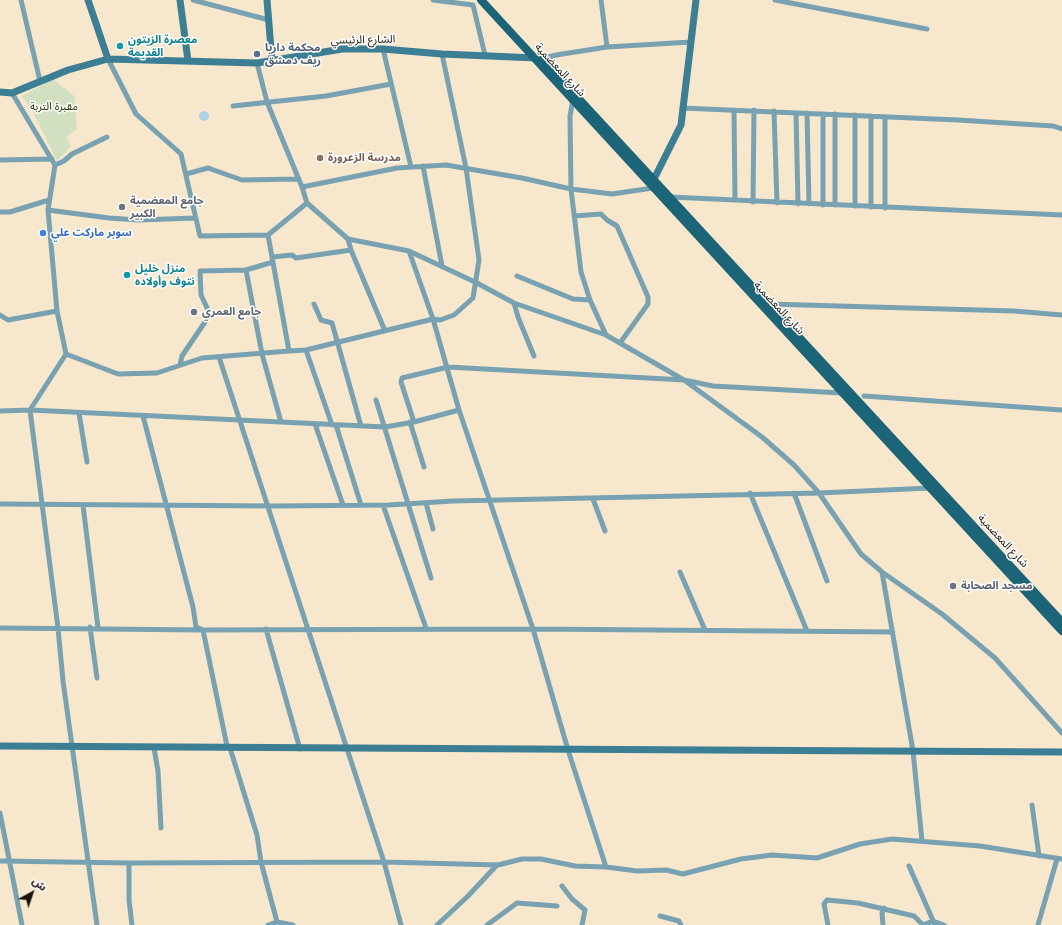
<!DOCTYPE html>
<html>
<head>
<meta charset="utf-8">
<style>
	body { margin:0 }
	#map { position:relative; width:1062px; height:925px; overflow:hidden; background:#f7e7cc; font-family:"Noto Sans","Noto Sans Arabic",sans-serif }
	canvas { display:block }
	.north { position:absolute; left:12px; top:873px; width:40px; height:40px; -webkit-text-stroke:3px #fff; paint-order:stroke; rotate:40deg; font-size:11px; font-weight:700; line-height:16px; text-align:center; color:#1a150b }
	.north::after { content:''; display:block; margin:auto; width:14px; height:18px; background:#1a150b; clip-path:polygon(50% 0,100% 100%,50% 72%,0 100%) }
</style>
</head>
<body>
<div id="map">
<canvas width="1062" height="925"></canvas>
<div class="north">ش</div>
</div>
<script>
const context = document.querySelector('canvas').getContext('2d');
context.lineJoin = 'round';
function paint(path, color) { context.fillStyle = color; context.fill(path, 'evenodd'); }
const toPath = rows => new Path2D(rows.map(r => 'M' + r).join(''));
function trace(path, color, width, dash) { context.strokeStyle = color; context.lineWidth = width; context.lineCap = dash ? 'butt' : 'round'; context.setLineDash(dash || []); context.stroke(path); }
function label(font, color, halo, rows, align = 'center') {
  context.font = font + ' "Noto Sans","Noto Sans Arabic",sans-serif'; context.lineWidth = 3; context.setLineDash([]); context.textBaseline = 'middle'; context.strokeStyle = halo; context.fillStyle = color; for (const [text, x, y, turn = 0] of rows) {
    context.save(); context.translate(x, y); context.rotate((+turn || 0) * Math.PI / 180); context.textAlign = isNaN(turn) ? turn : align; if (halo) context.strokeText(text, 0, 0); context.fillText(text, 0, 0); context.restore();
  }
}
paint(toPath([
	[53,79,74,96,77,129,66,137,71,146,57,161,33,112,22,96]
]), '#d2dfc1');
paint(toPath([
	'199 116a5 5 0 1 1 10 0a5 5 0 1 1-10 0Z'
]), '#abd4e7');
trace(toPath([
	[21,0,40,81],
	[193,0,269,20],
	[433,0,473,5,485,55],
	[601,0,607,47],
	[775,0,927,29],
	[383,49,411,167],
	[108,59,136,114,181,154,200,236,268,235],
	[541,59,556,55,607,47,691,42],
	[12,93,55,165,48,210,57,311,66,354,118,374,157,373,202,358,289,351,268,235,307,203,302,187,267,102,257,63],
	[573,99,570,116,571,189,581,272,590,300,606,335],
	[233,106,326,96,391,84],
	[682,108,958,120,1053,126,1062,129],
	[734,110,735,200],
	[774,111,777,203],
	[796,113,798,204],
	[807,113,809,204],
	[823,114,823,205],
	[835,114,835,205],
	[0,160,52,159],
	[55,165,64,161,72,154,107,137],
	[423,166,442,266],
	[186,174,208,168,242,180,299,179],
	[302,187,397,168,446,165,522,178,571,189,612,194,653,188],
	[670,197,1062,215],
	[753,202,754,110],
	[307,203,348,239,409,251,477,283,514,303,606,335,684,380,762,437,794,465,819,493,861,554,882,572,942,614,995,658,1062,733],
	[855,206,855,115],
	[871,207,871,116],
	[885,208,885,117],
	[48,210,109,218,138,220,196,218],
	[0,212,10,212,49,200],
	[574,216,601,214,607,220,617,226,648,297,648,304,620,343],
	[348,239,351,250,385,331],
	[409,251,433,319,459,410,533,629,568,750,606,867],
	[272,257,292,255,296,258,351,250],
	[246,270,262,354,281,422],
	[517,276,573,299,590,300],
	[514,303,518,317,534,356],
	[314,304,321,320,332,323,361,426],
	[768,304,1014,311,1062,315],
	[0,315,8,320,57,311],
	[306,350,332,425],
	[289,351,306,350,433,319,440,320,454,315,473,298,479,260,466,168,442,54],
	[66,354,30,410,58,628,63,681,97,925],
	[219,357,384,862,401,925],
	[180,365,182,356,205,322,209,312,201,295,200,271,246,270,273,262],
	[864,396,1062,410],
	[376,400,431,578],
	[0,411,30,410,385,427,414,422,459,410],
	[79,413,87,462],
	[143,416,193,607,196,627,203,630,227,746,230,748,257,835,261,862,277,922],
	[410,422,424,467],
	[414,422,401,382,402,378,448,367,684,380,713,386,842,393],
	[315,424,343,505],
	[336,425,361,505],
	[750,493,807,631],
	[794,493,827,581],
	[593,499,605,531],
	[426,503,433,529],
	[0,504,274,506,389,505,453,501,819,493,930,488],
	[83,505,98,628],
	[383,505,426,628],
	[680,572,705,630],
	[882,572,913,751,922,841],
	[90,627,97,678],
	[0,628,203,630,533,629,893,632],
	[266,629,300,749],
	[154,748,158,771,161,828],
	[1032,805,1039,856],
	[0,813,22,925],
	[0,861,129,863,384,862,498,865,522,859,541,859,575,866,606,867,637,871,666,870,683,874,741,859,772,855,817,858,860,844,892,839,980,846,1062,859],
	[129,863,129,900,132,925],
	[909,866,935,925],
	[562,886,572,899,585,910,582,925],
	[660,916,679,921,681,925],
	[268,925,277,922,293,925],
	[437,925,468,896,497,865],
	[487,925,517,903,557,906],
	[828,925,824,904,827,900,858,903,914,916,923,925],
	[883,925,882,913,884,908],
	[923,925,933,921,944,925],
	[1038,925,1057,859]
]), '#78a2b1', 5);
trace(toPath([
	[88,0,108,59],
	[180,0,188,61],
	[267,0,272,61],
	[0,92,12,93,68,70,108,59,257,63,342,49,383,49,442,54,536,58],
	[654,179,681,125,696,0],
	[0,746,1062,752]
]), '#3c7f94', 7);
trace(toPath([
	[481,0,1062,631],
	[542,59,1062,622]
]), '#1c6478', 8);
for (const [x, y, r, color] of [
	[120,46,4,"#0f9aa8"],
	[257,54,4,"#5c6f8a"],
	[320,158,4,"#8d6e63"],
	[122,207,4,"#6b7280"],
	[43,233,4,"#3f7fe0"],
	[127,275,4,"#0f9aa8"],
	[194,312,4,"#6b7280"],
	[953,586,4,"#6b7280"]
]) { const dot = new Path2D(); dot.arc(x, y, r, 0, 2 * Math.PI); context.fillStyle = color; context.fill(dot); trace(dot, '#fff', 1.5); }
label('bold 11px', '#0d838f', '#fff', [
	["معصرة الزيتون",128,40],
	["القديمة",128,53],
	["منزل خليل",135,269],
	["نتوف وأولاده",135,282]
], 'left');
label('11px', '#1a150b', '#fff', [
	["الشارع الرئيسي",363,40,-1],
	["شارع المعضمية",560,70,47],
	["شارع المعضمية",779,308,47],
	["شارع المعضمية",1003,541,47]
]);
label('bold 11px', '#4e5e75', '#fff', [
	["محكمة داريا",265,48],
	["ريف دمشق",265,61]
], 'left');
label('11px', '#243600', '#fff', [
	["مقبرة التربة",54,107]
]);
label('bold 11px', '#785e54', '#fff', [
	["مدرسة الزعرورة",328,158]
], 'left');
label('bold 11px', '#5b616d', '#fff', [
	["جامع المعضمية",130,201],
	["الكبير",130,214],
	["جامع العمري",202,312],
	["مسجد الصحابة",961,586]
], 'left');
label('bold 11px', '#366cbe', '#fff', [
	["سوبر ماركت علي",51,233]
], 'left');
</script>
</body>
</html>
